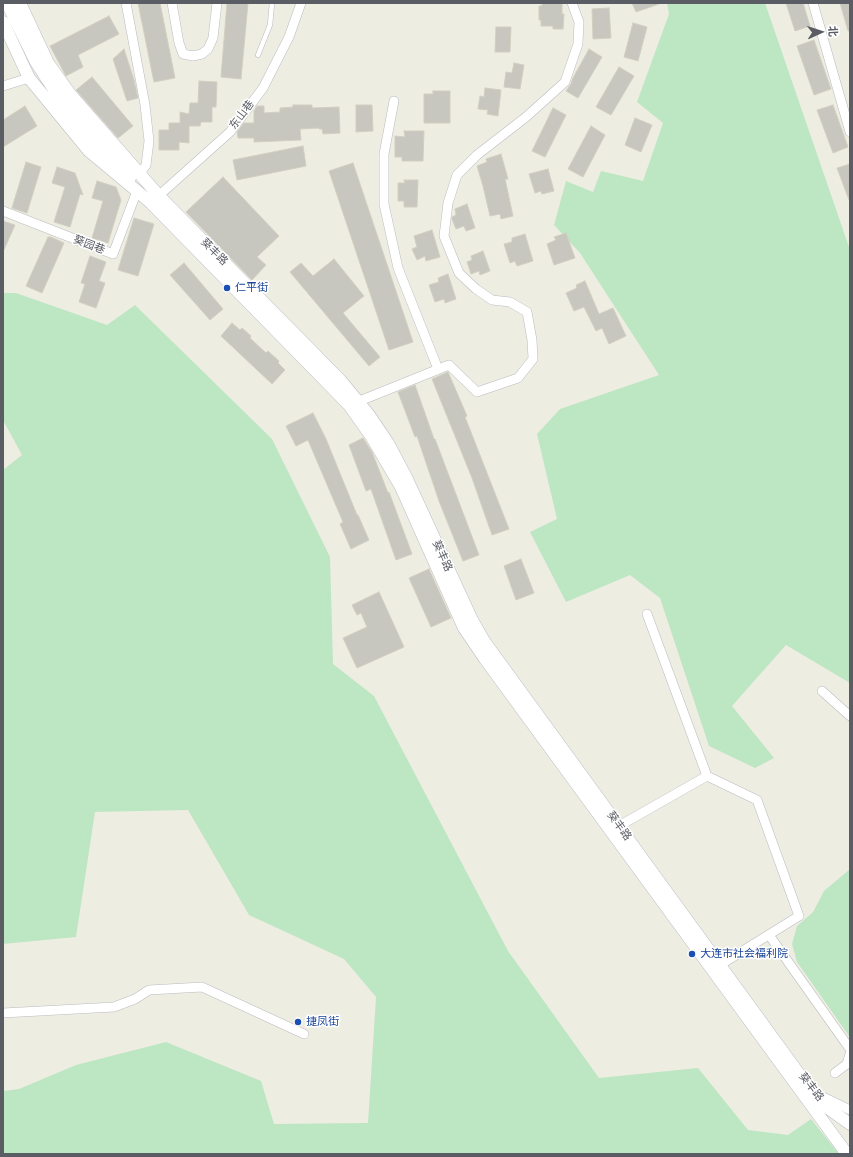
<!DOCTYPE html>
<html>
<head>
<meta charset="utf-8">
<style>
	body { margin:0 }
	#map { position:relative; width:853px; height:1157px; overflow:hidden; background:#eeede2; font-family:Manrope,"Noto Sans SC",sans-serif }
	canvas { display:block }
	.frame { position:absolute; inset:0; border:4px solid #5a5d63; pointer-events:none }
	.north { position:absolute; left:801px; top:12px; width:40px; height:40px; -webkit-text-stroke:3px #fff; paint-order:stroke; rotate:87deg; font-size:11px; font-weight:700; line-height:16px; text-align:center; color:#5a5d63 }
	.north::after { content:''; display:block; margin:auto; width:14px; height:18px; background:#5a5d63; clip-path:polygon(50% 0,100% 100%,50% 72%,0 100%) }
</style>
</head>
<body>
<div id="map">
<canvas width="853" height="1157"></canvas>
<div class="frame"></div>
<div class="north">北</div>
</div>
<script>
const context = document.querySelector('canvas').getContext('2d');
context.lineJoin = 'round';
function paint(path, color) { context.fillStyle = color; context.fill(path, 'evenodd'); }
const toPath = rows => new Path2D(rows.map(r => 'M' + r).join(''));
function trace(path, color, width, dash) { context.strokeStyle = color; context.lineWidth = width; context.lineCap = dash ? 'butt' : 'round'; context.setLineDash(dash || []); context.stroke(path); }
function label(font, color, halo, rows, align = 'center') {
  context.font = font + ' Manrope,"Noto Sans SC",sans-serif'; context.lineWidth = 3; context.setLineDash([]); context.textBaseline = 'middle'; context.strokeStyle = halo; context.fillStyle = color; for (const [text, x, y, turn = 0] of rows) {
    context.save(); context.translate(x, y); context.rotate((+turn || 0) * Math.PI / 180); context.textAlign = isNaN(turn) ? turn : align; if (halo) context.strokeText(text, 0, 0); context.fillText(text, 0, 0); context.restore();
  }
}
paint(toPath([
	[667,3,765,3,850,250,850,683,786,645,732,706,774,758,755,768,709,746,660,598,630,575,566,602,530,532,557,519,537,434,560,409,659,375,580,253,554,225,566,181,593,192,601,171,643,181,663,123,637,102,669,14],
	[3,293,16,293,107,325,135,305,272,439,330,557,333,664,374,696,508,951,599,1078,698,1068,748,1130,788,1135,811,1119,839,1154,3,1154,3,1091,19,1089,76,1065,166,1042,261,1081,274,1124,368,1123,376,997,344,959,249,915,188,810,95,812,76,937,3,944,3,470,22,455,3,420],
	[850,869,850,1035,849,1036,797,962,792,944,797,926,813,912,824,891]
]), '#bde6c3');
const building = toPath([
	[138,3,160,3,175,78,154,82,138,3],
	[227,3,248,3,241,79,221,77,227,3],
	[542,3,562,3,562,14,564,14,563,29,553,29,553,26,541,26,541,20,539,20,539,6,542,6,542,3],
	[632,3,659,3,659,4,636,12,632,3],
	[786,3,803,3,810,26,795,31,786,3],
	[840,3,850,3,850,31,848,31,840,3],
	[609,8,611,38,593,39,592,9,609,8],
	[109,16,119,34,78,55,83,67,66,76,50,46,109,16],
	[633,23,647,27,638,61,624,57,633,23],
	[496,27,511,27,510,52,495,52,496,27],
	[814,40,831,89,814,95,797,46,814,40],
	[124,49,134,80,138,98,127,101,113,59,124,49],
	[589,49,602,57,578,98,566,91,571,84,573,78,589,49],
	[514,63,524,65,520,89,504,87,506,72,512,73,514,63],
	[619,67,634,76,611,115,596,107,619,67],
	[92,77,133,126,118,138,76,90,92,77],
	[199,81,217,82,216,107,212,107,212,122,201,122,200,126,189,126,189,143,179,142,179,150,159,150,159,130,169,130,169,123,180,123,180,112,189,114,190,103,198,103,199,81],
	[485,88,501,90,498,116,487,114,488,110,478,109,480,96,484,97,485,88],
	[433,91,450,91,450,123,424,123,424,94,433,94,433,91],
	[293,105,312,105,312,108,339,107,340,133,323,134,322,129,319,129,319,128,300,129,301,140,254,142,254,138,238,138,237,132,244,123,254,123,254,111,257,106,264,106,264,113,280,112,280,108,293,107,293,105],
	[356,105,372,105,373,131,356,132,356,105],
	[833,105,848,147,833,153,817,110,833,105],
	[25,106,37,126,3,147,3,120,25,106],
	[553,108,566,115,545,157,532,151,553,108],
	[635,118,652,125,641,152,625,145,635,118],
	[591,126,605,135,583,177,568,169,591,126],
	[404,131,424,131,423,161,402,161,402,157,395,157,395,136,405,137,404,131],
	[303,146,306,166,237,180,233,160,303,146],
	[501,154,508,179,505,179,513,216,501,219,500,214,490,216,483,186,477,166,487,162,486,159,501,154],
	[26,162,41,167,27,213,12,208,26,162],
	[353,163,413,342,389,350,329,171,353,163],
	[850,164,850,200,849,200,837,168,850,164],
	[57,167,75,173,83,195,80,194,70,227,54,222,65,187,52,183,57,167],
	[548,169,554,191,542,194,541,191,535,193,529,174,548,169],
	[223,177,279,236,257,257,266,265,252,280,186,212,223,177],
	[404,180,418,180,417,207,404,207,404,201,398,201,398,183,405,183,404,180],
	[97,181,116,187,121,200,108,243,92,238,103,201,92,198,97,181],
	[467,204,475,228,466,231,464,226,456,229,452,219,452,217,456,215,455,209,467,204],
	[134,218,154,224,138,276,118,270,134,218],
	[3,221,15,225,3,252,3,221],
	[432,230,440,257,426,261,425,256,417,260,412,249,417,247,414,236,432,230],
	[566,233,575,258,554,265,547,244,556,240,554,237,566,233],
	[525,234,533,261,517,266,515,261,510,263,504,244,512,242,512,238,525,234],
	[48,237,51,237,64,243,42,293,26,286,48,237],
	[483,251,490,271,480,275,479,271,471,274,467,262,472,260,471,256,483,251],
	[90,256,106,262,99,281,105,283,96,308,79,302,85,284,81,283,90,256],
	[334,259,364,296,343,313,380,357,369,366,290,272,301,263,313,276,334,259],
	[184,263,223,309,210,320,170,275,184,263],
	[448,274,456,299,445,303,444,299,435,302,429,285,439,282,438,278,448,274],
	[585,281,599,314,613,308,626,336,609,344,602,328,596,331,584,307,574,311,566,293,577,288,576,285,585,281],
	[232,323,240,330,242,328,251,336,250,338,266,353,268,351,279,361,278,363,285,370,272,384,221,336,232,323],
	[448,372,467,416,465,417,509,529,492,535,472,478,432,379,448,372],
	[415,385,434,439,435,439,479,555,463,561,439,501,417,436,415,437,398,392,415,385],
	[313,413,326,439,357,515,358,515,369,540,351,549,340,524,343,522,308,440,296,446,286,426,313,413],
	[363,438,372,452,388,493,389,492,412,554,396,560,371,489,366,491,349,445,363,438],
	[521,559,534,593,516,600,504,566,521,559],
	[429,569,451,618,431,627,409,578,429,569],
	[379,592,404,647,357,668,343,638,367,627,361,613,357,615,352,605,379,592]
]);
paint(building, '#c8c7bf');
trace(building, '#d2cfc0', 1);
const service = toPath([
	[258,55,270,25,272,3]
]);
const minor = toPath([
	[126,3,145,105,149,141,146,165,139,175],
	[172,3,179,43,183,54,193,56,202,54,208,49,213,38,217,3],
	[813,3,850,132],
	[3,86,29,78],
	[394,101,384,154,384,204,398,268,438,369],
	[155,199,230,132,263,88,289,37,301,3],
	[3,211,113,254,137,191],
	[352,404,449,365,477,392,518,378,533,359,532,340,527,312,510,302,492,300,476,289,459,273,444,236,448,203,457,175,477,155,526,117,565,82,578,44,579,22,572,3],
	[647,614,707,776],
	[822,691,850,716],
	[619,826,707,776,757,800,799,916,720,965],
	[769,935,850,1049],
	[3,1013,114,1007,135,999,149,990,202,987,304,1034],
	[835,1073,847,1064,850,1054],
	[815,1093,850,1110]
]);
const secondary = toPath([
	[7,3,36,62,62,102,90,135,130,178],
	[20,3,48,63,70,94,159,196,341,381,369,415,388,443,406,477,472,620,484,641,810,1089,825,1106,850,1124],
	[3,22,29,78,89,151,137,191,151,203,349,405,371,436,401,487,464,628,485,659,847,1154]
]);
trace(service, '#babbc1', 5.5);
trace(minor, '#babbc1', 10);
trace(secondary, '#bbbdc4', 13);
trace(service, '#fff', 4.5);
trace(minor, '#fff', 9);
trace(secondary, '#fff', 12);
for (const [x, y, r, color] of [
	[227,288,4,"#1a4fb4"],
	[692,954,4,"#1a4fb4"],
	[298,1022,4,"#1a4fb4"]
]) { const dot = new Path2D(); dot.arc(x, y, r, 0, 2 * Math.PI); context.fillStyle = color; context.fill(dot); trace(dot, '#fff', 1.5); }
label('11px', '#5a5d63', '#fff', [
	["东山巷",242,115,-53],
	["葵园巷",89,245,21],
	["葵丰路",214,252,45],
	["葵丰路",442,556,66],
	["葵丰路",619,826,54],
	["葵丰路",811,1087,52]
]);
label('11px', '#164399', '#fff', [
	["仁平街",235,288],
	["大连市社会福利院",700,954],
	["捷凤街",306,1022]
], 'left');
</script>
</body>
</html>
